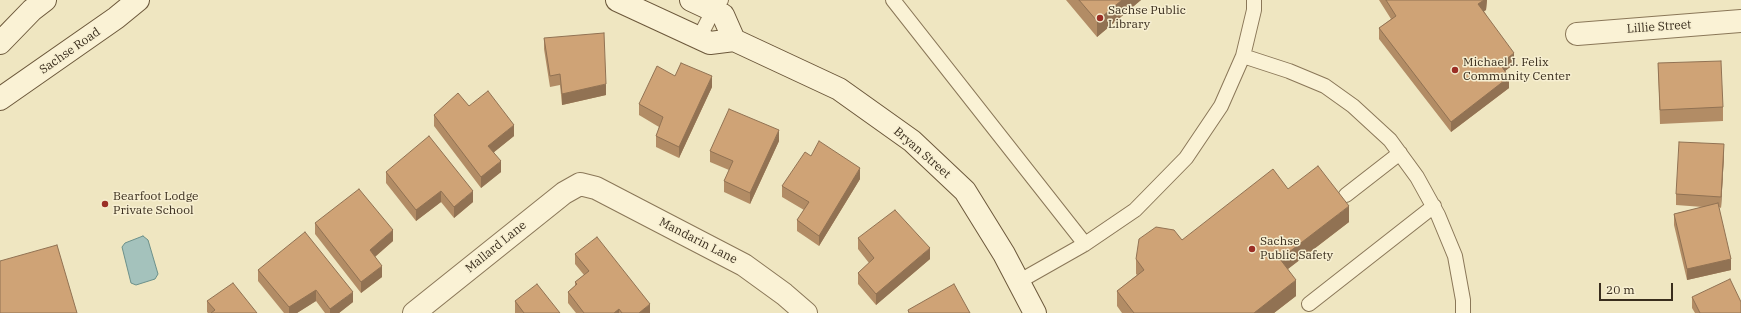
<!DOCTYPE html>
<html>
<head>
<meta charset="utf-8">
<style>
	body { margin:0 }
	#map { position:relative; width:1741px; height:313px; overflow:hidden; background:#efe6c1; font-family:"IBM Plex Serif",serif }
	canvas { display:block }
	.scale { position:absolute; left:1599px; top:283px; width:74px; height:18px; box-sizing:border-box; border:2px solid #392d1d; border-top:0; padding-left:5px; font-size:12px; line-height:14px; white-space:nowrap; color:#392d1d; -webkit-text-stroke:3px #f7efd1; paint-order:stroke }
</style>
</head>
<body>
<div id="map">
<canvas width="1741" height="313"></canvas>
<div class="scale">20 m</div>
</div>
<script>
const context = document.querySelector('canvas').getContext('2d');
context.lineJoin = 'round';
function paint(path, color) { context.fillStyle = color; context.fill(path, 'evenodd'); }
const toPath = rows => new Path2D(rows.map(r => 'M' + r).join(''));
function trace(path, color, width, dash) { context.strokeStyle = color; context.lineWidth = width; context.lineCap = dash ? 'butt' : 'round'; context.setLineDash(dash || []); context.stroke(path); }
function label(font, color, halo, rows, align = 'center') {
  context.font = font + ' "IBM Plex Serif",serif'; context.lineWidth = 3; context.setLineDash([]); context.textBaseline = 'middle'; context.strokeStyle = halo; context.fillStyle = color; for (const [text, x, y, turn = 0] of rows) {
    context.save(); context.translate(x, y); context.rotate((+turn || 0) * Math.PI / 180); context.textAlign = isNaN(turn) ? turn : align; if (halo) context.strokeText(text, 0, 0); context.fillText(text, 0, 0); context.restore();
  }
}
const water = toPath([
	[143,236,148,240,158,274,155,279,136,285,131,283,122,247,125,243,143,236]
]);
paint(water, '#a4c2bc');
trace(water, '#6b908a', 1);
const lane = toPath([
	[893,0,1085,244],
	[699,38,713,11,721,0],
	[1243,56,1289,71,1325,86,1353,106,1390,140,1417,177,1438,215,1455,256,1463,300,1463,313],
	[1346,195,1400,153],
	[1018,282,1085,244,1135,210,1186,158,1221,106,1243,56,1254,10,1254,0],
	[1309,304,1434,206]
]);
const street = toPath([
	[1577,34,1741,21],
	[414,313,564,193,580,184,596,188,744,265,784,294,806,313]
]);
const secondary = toPath([
	[617,0,710,43,734,40,839,89,912,141,965,191,1004,254,1035,313],
	[691,0,723,15,734,40],
	[0,43,32,10,45,0],
	[0,99,116,18,138,0]
]);
trace(lane, '#8a7758', 16);
trace(street, '#8a7758', 24);
trace(secondary, '#6c583b', 24);
trace(lane, '#faf2d5', 14);
trace(street, '#faf2d5', 22);
trace(secondary, '#faf2d5', 22);
paint(toPath([
	[1066,0,1141,0,1097,37],
	[1379,0,1487,0,1486,10,1484,11,1514,64,1505,71,1509,88,1451,132,1379,39,1379,28,1391,19],
	[544,38,606,95,562,105,560,85,550,87,544,49],
	[1658,63,1723,107,1723,121,1660,124],
	[675,76,712,87,679,158,656,147,656,136,659,127,639,115,639,104],
	[469,106,514,136,494,152,501,172,481,188,434,126,434,115],
	[779,141,750,204,724,192,724,181,729,170,710,162,710,151],
	[1724,155,1721,208,1719,207,1731,270,1687,280,1674,225,1674,214,1703,207,1676,205,1676,194],
	[811,156,860,179,819,246,797,231,797,220,804,210,782,197,782,186],
	[386,172,473,202,454,218,441,202,416,221,386,183],
	[1288,189,1349,222,1288,269,1296,296,1274,313,1122,313,1117,306,1117,291,1137,275,1136,274,1136,259,1182,240],
	[315,223,393,241,375,257,382,277,361,293,315,234],
	[858,238,930,259,876,305,858,284,858,273,869,263,858,249],
	[575,254,650,313,576,313,568,303,568,292,575,286,575,282,584,275,575,264],
	[258,270,353,302,339,313,325,313,316,301,297,313,284,313,258,281],
	[1692,297,1741,313,1695,313,1692,308],
	[207,301,257,313,208,313,207,312],
	[515,301,560,313,515,313]
]), '#b28c65');
paint(toPath([
	[1122,0,1141,0,1097,37,1097,21],
	[1484,0,1487,0,1486,10,1478,15,1478,4],
	[1514,53,1514,64,1500,75,1500,64],
	[712,76,712,87,679,158,679,147],
	[1509,77,1509,88,1451,132,1451,122],
	[606,84,606,95,562,105,562,94],
	[514,125,514,136,488,157,488,146],
	[779,130,779,141,750,204,750,193],
	[1724,144,1724,155,1721,208,1721,197],
	[501,161,501,172,481,188,481,177],
	[860,168,860,179,819,246,819,236],
	[441,191,441,202,416,221,416,210],
	[473,191,473,202,454,218,454,207],
	[1349,206,1349,222,1280,275,1280,259],
	[393,230,393,241,370,261,370,250],
	[930,248,930,259,876,305,876,294],
	[1731,259,1731,270,1687,280,1687,269],
	[382,266,382,277,361,293,361,282],
	[1296,280,1296,296,1274,313,1254,313],
	[316,290,316,301,297,313,289,313,289,307],
	[353,292,353,302,339,313,330,313,330,309],
	[650,304,650,313,639,313],
	[619,309,619,313,614,313]
]), '#917253');
const building = toPath([
	[1079,0,1122,0,1097,21,1079,0],
	[1386,0,1484,0,1478,4,1514,53,1500,64,1509,77,1451,122,1379,28,1396,16,1386,0],
	[604,33,606,84,562,94,560,74,550,76,544,38,604,33],
	[1721,61,1723,107,1660,110,1658,63,1721,61],
	[681,63,712,76,679,147,656,136,663,117,639,104,657,66,675,76,681,63],
	[488,91,514,125,488,146,501,161,481,177,434,115,458,93,469,106,488,91],
	[729,109,779,130,750,193,724,181,733,161,710,151,729,109],
	[429,136,473,191,454,207,441,191,416,210,386,172,429,136],
	[819,141,860,168,819,236,797,220,809,202,782,186,805,152,811,156,819,141],
	[1679,142,1724,144,1721,197,1676,194,1679,142],
	[1318,166,1349,206,1280,259,1296,280,1254,313,1134,313,1117,291,1144,270,1136,259,1139,239,1156,227,1174,230,1182,240,1273,169,1288,189,1318,166],
	[359,189,393,230,370,250,382,266,361,282,315,223,359,189],
	[1718,203,1731,259,1687,269,1674,214,1718,203],
	[895,210,930,248,876,294,858,273,874,258,858,238,895,210],
	[305,232,353,292,330,309,316,290,289,307,258,270,305,232],
	[597,237,650,304,639,313,622,313,619,309,614,313,584,313,568,292,577,284,575,282,589,271,575,254,597,237],
	[57,245,77,313,0,313,0,261,57,245],
	[1730,279,1741,302,1741,313,1700,313,1692,297,1730,279],
	[233,283,257,313,211,313,215,310,207,301,233,283],
	[537,284,560,313,524,313,515,301,537,284],
	[954,284,970,313,909,313,908,310,954,284]
]);
paint(building, '#cfa376');
trace(building, '#917253', 1);
for (const [x, y, r, color] of [
	[1100,18,4,"#9b2f26"],
	[1455,70,4,"#9b2f26"],
	[105,204,4,"#9b2f26"],
	[1252,249,4,"#9b2f26"]
]) { const dot = new Path2D(); dot.arc(x, y, r, 0, 2 * Math.PI); context.fillStyle = color; context.fill(dot); trace(dot, '#f7efd1', 1.5); }
label('12px', '#392d1d', '#f7efd1', [
	["Sachse Public",1108,11],
	["Library",1108,25],
	["Michael J. Felix",1463,63],
	["Community Center",1463,77],
	["Bearfoot Lodge",113,197],
	["Private School",113,211],
	["Sachse",1260,242],
	["Public Safety",1260,256]
], 'left');
label('12px', '#392d1d', '#f7efd1', [
	["Lillie Street",1659,27,-4],
	["Sachse Road",70,51,-35],
	["Bryan Street",922,153,41],
	["Mandarin Lane",698,241,27],
	["Mallard Lane",496,247,-39]
]);
</script>
</body>
</html>
